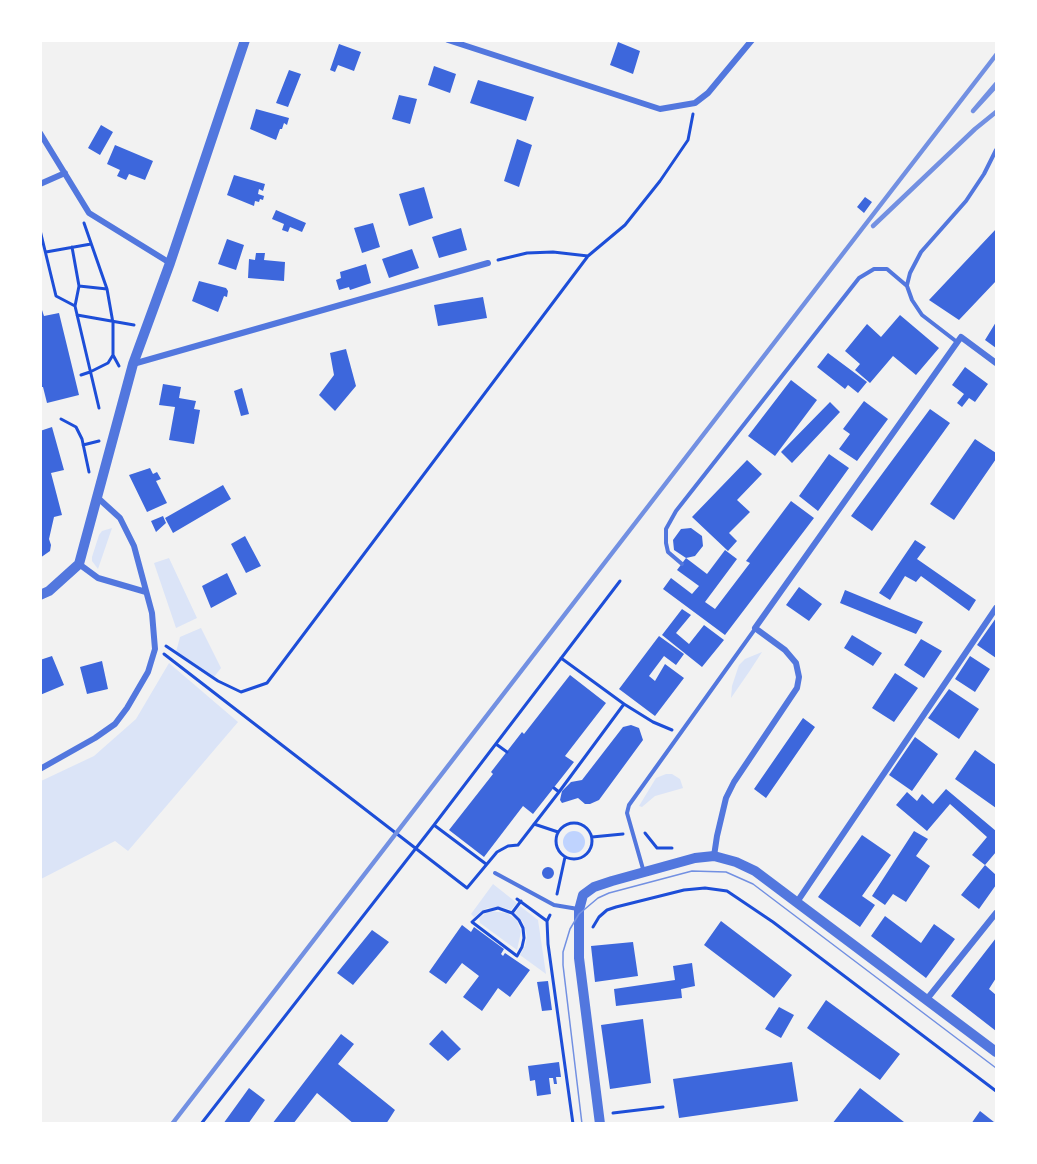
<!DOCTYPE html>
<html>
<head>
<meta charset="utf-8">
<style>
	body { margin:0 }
	#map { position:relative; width:1037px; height:1164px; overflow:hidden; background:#f2f2f2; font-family:Poppins,sans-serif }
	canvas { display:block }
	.frame { position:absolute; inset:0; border:42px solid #fff; pointer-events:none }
</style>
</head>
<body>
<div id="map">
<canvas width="1037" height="1164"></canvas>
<div class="frame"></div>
</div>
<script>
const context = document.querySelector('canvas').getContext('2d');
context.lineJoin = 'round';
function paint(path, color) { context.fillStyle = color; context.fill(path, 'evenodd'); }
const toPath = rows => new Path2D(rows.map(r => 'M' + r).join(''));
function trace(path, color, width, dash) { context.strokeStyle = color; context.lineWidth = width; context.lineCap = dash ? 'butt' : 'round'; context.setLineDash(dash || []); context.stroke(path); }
paint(toPath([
	[112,528,98,569,92,561,92,557,99,535,102,531],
	[169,558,197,618,176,628,154,563],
	[201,628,221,668,214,677,176,652,180,637],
	[762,652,749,672,731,698,732,686,739,665,745,659],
	[169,663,238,722,128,851,115,841,41,879,41,781,94,756,136,719],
	[666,774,672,774,680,779,683,788,655,796,642,807,639,806,656,778],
	[493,884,517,903,511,910,501,907,487,908,474,917,471,914],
	[520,906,538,920,546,974,520,955,525,946,527,936,523,922,515,913],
	[489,911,507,913,517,920,521,932,517,950,480,923,479,918]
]), '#dbe4f7');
paint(toPath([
	'563 842a11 11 0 1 1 22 0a11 11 0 1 1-22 0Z'
]), '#bfd3fe');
paint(toPath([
	[618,42,640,51,633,74,610,65],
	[339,44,361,52,354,71,338,65,335,72,330,70],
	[434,66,456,74,450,93,428,85],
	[289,70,301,74,288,107,276,103],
	[478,80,534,97,526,121,470,103],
	[399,95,417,99,410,124,392,119],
	[256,109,289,118,287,125,284,123,282,129,280,129,276,140,250,129],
	[101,125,113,132,100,155,88,148],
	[517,139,532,145,519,187,504,181],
	[115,145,153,161,145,180,129,174,126,180,117,176,120,170,107,164],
	[234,175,265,184,263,191,259,189,258,194,264,196,263,200,260,199,259,202,255,201,254,206,227,195],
	[424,187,433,218,409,226,399,194],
	[865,197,872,202,864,213,857,207],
	[276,210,306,223,302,232,290,227,288,232,282,230,284,224,272,219],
	[373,223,380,247,362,253,354,228],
	[461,228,467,250,439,258,432,237],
	[996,229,996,281,959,320,929,300],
	[227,239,244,245,236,270,218,264],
	[412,249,419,268,389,278,382,259],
	[256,253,265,253,264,260,285,262,284,281,248,278,249,259,255,260],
	[366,264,371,283,350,290,349,287,339,290,336,280,341,278,340,272],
	[199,281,226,288,228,291,227,297,224,296,218,312,192,301],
	[483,297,487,318,438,326,434,305],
	[40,304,44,316,59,313,79,395,47,403,43,387,40,387],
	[900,315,939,348,916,375,893,356,870,383,855,370,860,364,845,351,867,324,881,337],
	[996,322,996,348,985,340],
	[346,349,356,386,335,411,319,395,334,375,330,353],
	[828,353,867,382,858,393,848,385,845,389,817,367],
	[965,367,988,384,975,402,969,398,962,407,957,403,964,394,952,385],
	[791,380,817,400,775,456,748,436],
	[163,384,181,387,179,398,196,401,194,409,200,410,194,444,169,440,175,407,159,405],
	[242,388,249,414,241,416,234,391],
	[864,401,888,419,857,461,839,449,850,434,843,429],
	[830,402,840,412,792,463,781,452],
	[930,409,950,423,872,531,851,516],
	[52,427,64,470,51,473,62,515,54,517,49,539,51,545,50,551,40,558,40,431],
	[975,439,996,453,996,459,954,520,930,504],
	[829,454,849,468,818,511,799,496],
	[747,460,762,474,737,500,750,512,729,533,737,541,728,551,692,517],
	[150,468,153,474,157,472,161,479,156,481,167,503,147,512,129,475],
	[223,485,231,499,173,533,165,518],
	[791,501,814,518,725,635,663,589,671,578,692,594,699,586,677,570,686,558,674,550,673,540,681,529,691,528,702,536,703,546,695,556,686,558,707,574,725,550,737,559,705,602,715,609,750,563,746,561],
	[163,516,166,523,156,532,151,521],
	[245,536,261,566,246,573,231,544],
	[915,540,926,547,917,559,976,600,969,611,921,576,916,582,905,576,890,600,879,593],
	[227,573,237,594,211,608,202,586],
	[799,587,822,604,809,621,786,605],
	[845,590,923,622,916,634,840,603],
	[682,609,691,615,676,633,689,644,704,625,724,640,702,667,662,635],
	[996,618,996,658,977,645],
	[852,635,882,653,873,666,844,648],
	[659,636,684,654,676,665,664,656,649,676,655,681,665,664,684,678,655,716,619,689],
	[921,639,942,651,924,678,904,665],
	[52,656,64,685,40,695,40,660],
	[970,656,990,669,975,692,955,679],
	[102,661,108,689,87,694,80,667],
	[895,673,918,688,894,722,872,708],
	[570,675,606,703,565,756,574,762,533,814,523,806,484,857,449,830,493,774,491,772,522,732,524,734],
	[949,689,979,709,959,739,928,718],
	[803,718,815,727,766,798,754,789],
	[631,725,639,728,643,740,599,800,590,804,585,804,578,798,562,803,560,800,562,791,571,782,582,780,623,727],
	[915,737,938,754,912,791,889,775],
	[975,750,996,765,996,808,955,779],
	[946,789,996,831,996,852,985,865,972,855,987,837,950,804,927,831,896,805,907,792,917,801,922,794,933,804],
	[914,831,928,839,916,856,930,866,906,902,893,894,885,905,872,896],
	[862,835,891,855,862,896,875,905,860,927,818,897],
	[985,865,996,875,996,885,979,909,961,895],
	'542 873a6 6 0 1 1 12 0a6 6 0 1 1-12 0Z',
	[885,916,921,943,934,924,955,939,926,978,871,936],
	[721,921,792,975,774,998,704,945],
	[462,925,471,932,474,927,504,949,501,954,503,956,505,953,530,970,510,997,498,988,482,1011,463,997,479,976,462,963,446,984,429,972],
	[372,930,389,942,353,985,337,973],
	[996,938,996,978,989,989,996,995,996,1031,951,996],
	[633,942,638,976,595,982,591,946],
	[692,963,695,986,681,989,682,998,616,1006,614,989,675,980,673,966],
	[548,981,552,1010,542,1011,537,982],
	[826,1000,900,1054,880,1080,807,1028],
	[779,1007,794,1015,781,1038,765,1029],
	[643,1019,651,1083,610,1089,601,1025],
	[442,1030,461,1049,448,1061,429,1044],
	[341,1034,354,1044,338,1064,395,1110,386,1124,354,1124,317,1093,293,1124,272,1124],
	[559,1062,561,1077,556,1077,557,1084,554,1084,553,1078,549,1078,551,1094,537,1096,535,1080,530,1081,528,1066],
	[792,1062,798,1101,679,1118,673,1079],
	[249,1088,265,1100,248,1124,223,1124],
	[860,1088,904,1122,903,1124,832,1124],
	[980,1111,994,1122,993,1124,971,1124]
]), '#3d67dc');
trace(toPath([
	[40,230,56,296,75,306,99,408],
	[72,247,79,286,75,306],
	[46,252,91,244],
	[498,260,527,253,553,252,588,256],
	[79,286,107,289],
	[77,315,134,325],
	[113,355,119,366],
	[81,375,90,372,108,363,113,355,113,323,107,289,84,223],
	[61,419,76,427,82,439,89,472],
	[83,445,99,441],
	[166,646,218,681,241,692,267,683,588,256,625,225,660,181,688,140,693,114],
	[164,654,467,888,497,852,508,846,518,845,559,792,554,788],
	[624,704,653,722,672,730],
	[496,744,507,752],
	[559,792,624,704,561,658],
	'556 841a18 18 0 1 1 36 0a18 18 0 1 1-36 0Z',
	[534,824,558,832],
	[434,825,486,864],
	[645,833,657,848,672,848],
	[592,837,623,834],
	[557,894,565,857],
	[517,899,547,921],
	[498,908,512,913,519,920,523,928,524,938,522,947,517,956,472,922,483,912,498,908],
	[512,913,521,901],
	[550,915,547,921,548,944,573,1124],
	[593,927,599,917,607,910,616,907,684,890,705,888,727,891,773,922,996,1091],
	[613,1113,663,1107],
	[201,1124,434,825,620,581]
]), '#1d4ed8', 3);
trace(toPath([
	[907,285,910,273,921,252,966,201,984,174,996,150],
	[682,564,668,552,666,543,666,529,676,511,859,278,874,269,887,269,907,286,912,300,922,315,957,342],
	[643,869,627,813,629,805,755,629],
	[495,873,554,905,578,909]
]), '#5277de', 4);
trace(toPath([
	[448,40,660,109,695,103,708,93,752,40],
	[40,133,89,213,170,263],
	[40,184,65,173],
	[133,364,488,263],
	[79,564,98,578,146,592],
	[40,769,95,738,115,724,127,708,148,672,155,649,152,613,134,546,120,518,98,498],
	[714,856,717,836,726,798,734,782,797,688,799,677,796,663,785,650,755,628,961,337,996,363],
	[797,902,996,608],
	[927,999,996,913]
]), '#5277de', 6);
trace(toPath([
	[40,595,49,591,79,564,133,364,170,263,245,40],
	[600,1124,579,958,579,910,583,895,594,887,612,881,695,858,714,856,736,862,755,871,996,1052]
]), '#5277de', 10);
trace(toPath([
	[582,1124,563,965,563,952,570,929,579,914,598,898,609,893,692,871,726,872,753,884,996,1068]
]), '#7290e2', 1.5);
trace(toPath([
	[996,84,973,111,996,86],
	[873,226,975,129,996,112],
	[172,1124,996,55]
]), '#7290e2', 4.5);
</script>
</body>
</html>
